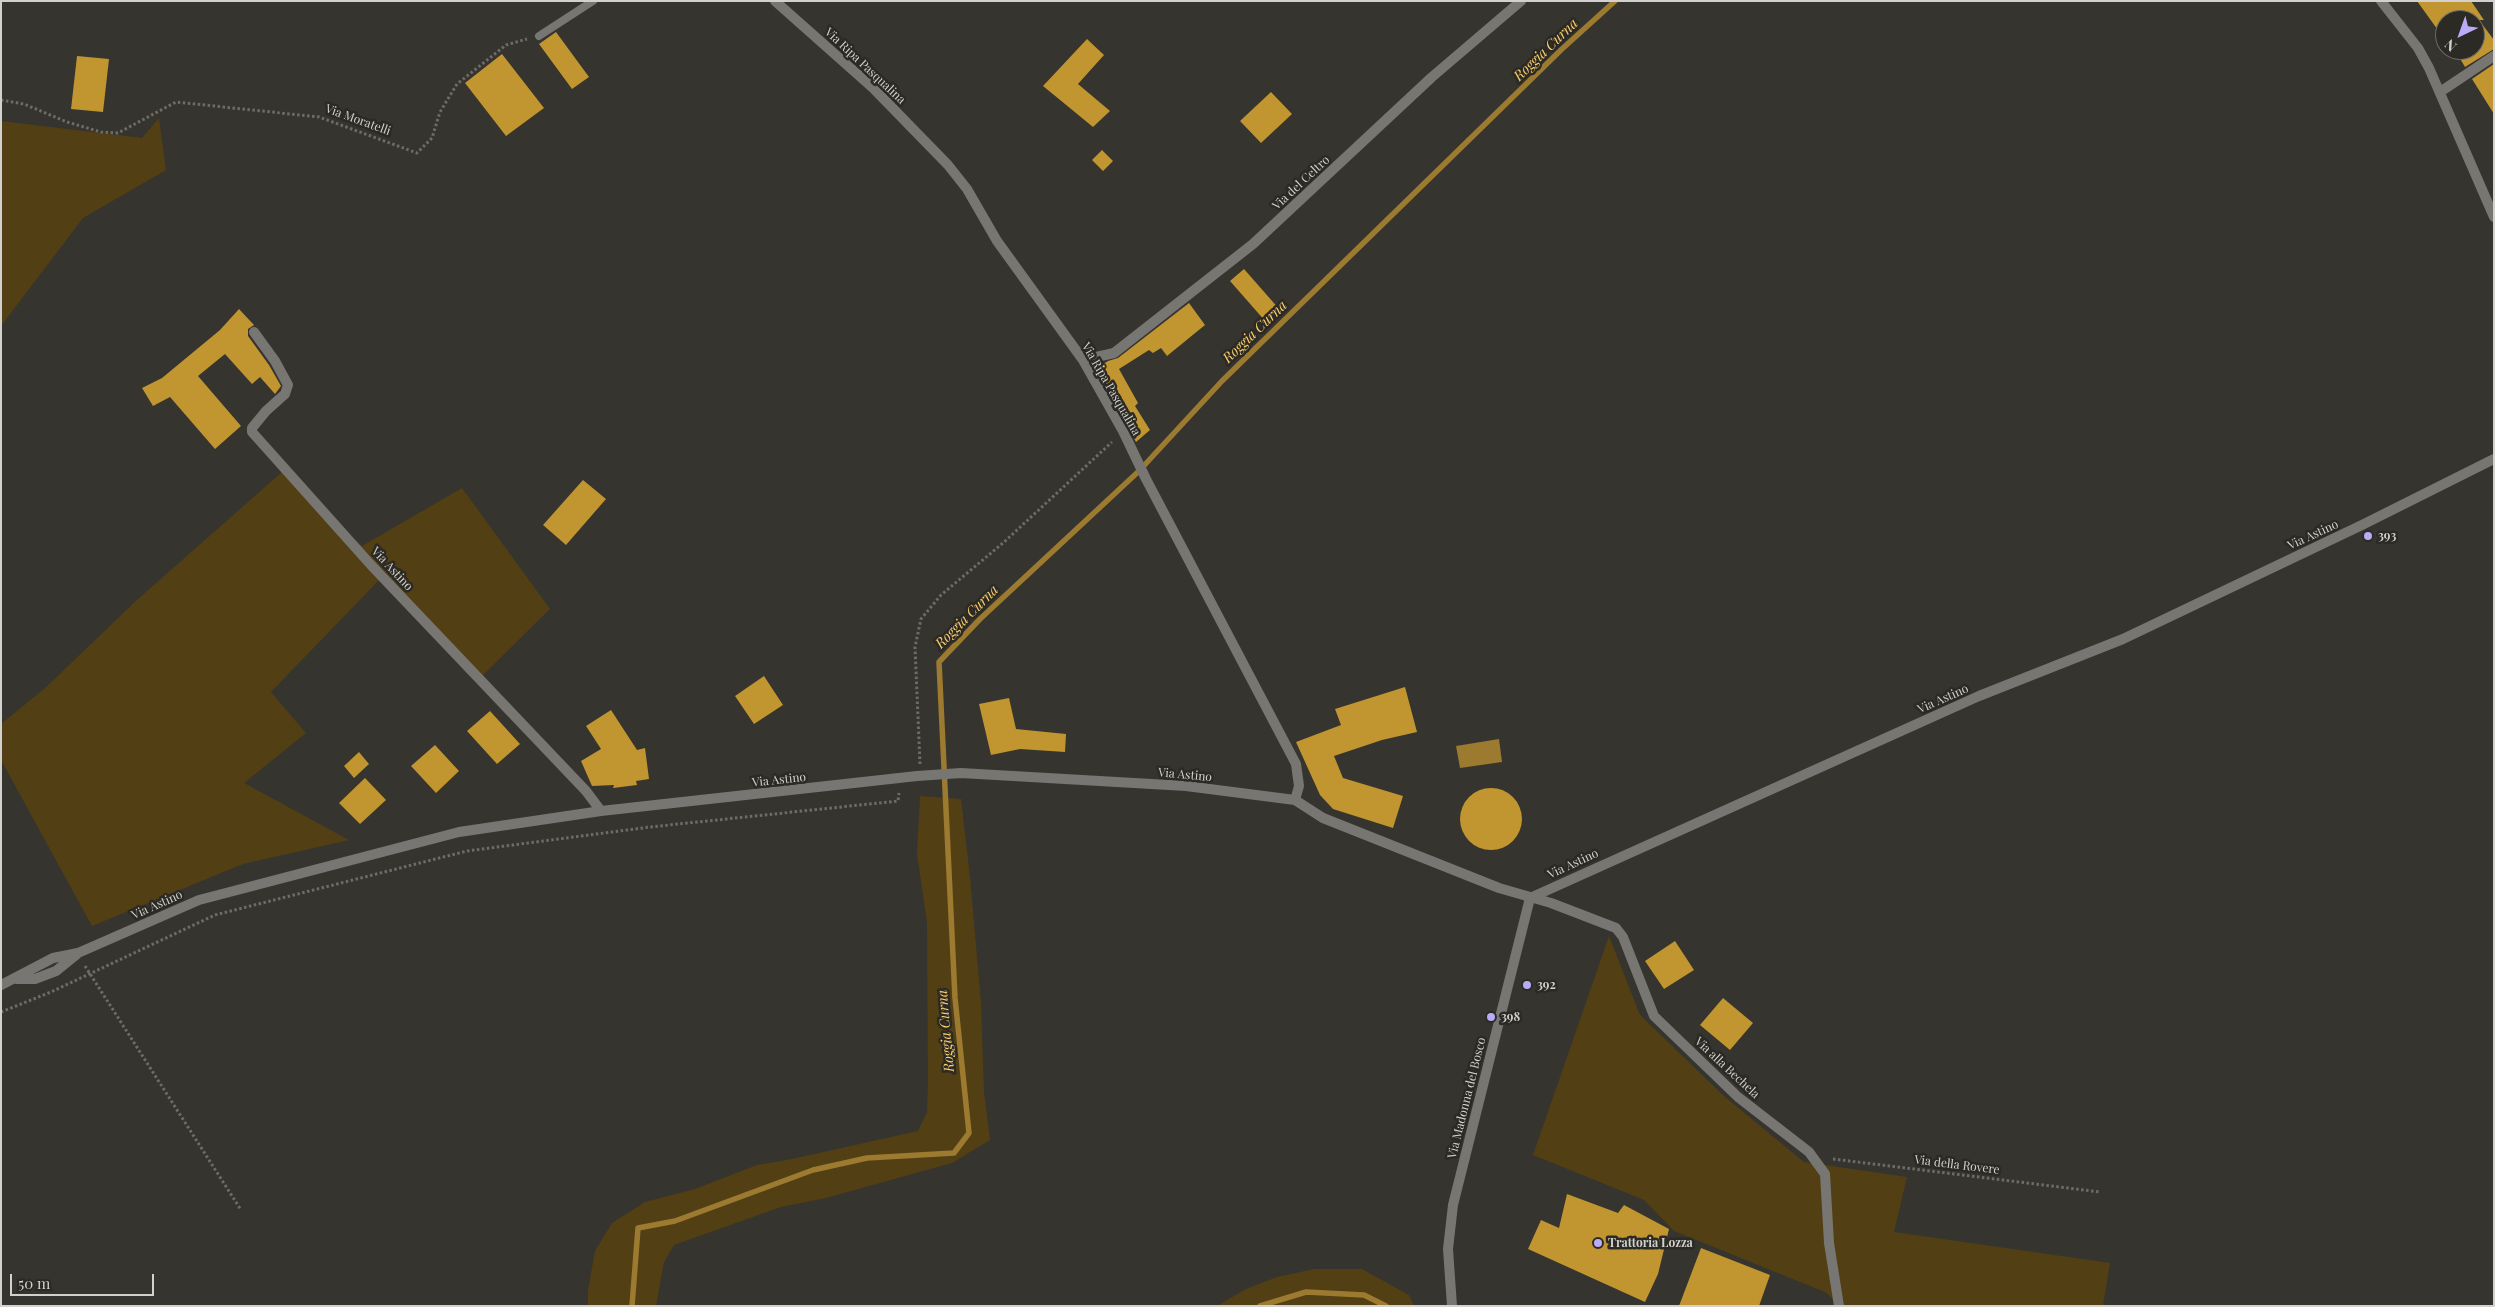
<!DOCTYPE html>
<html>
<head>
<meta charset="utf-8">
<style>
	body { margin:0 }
	#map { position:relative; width:2495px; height:1307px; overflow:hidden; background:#36342e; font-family:"Playfair Display",serif }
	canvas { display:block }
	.frame { position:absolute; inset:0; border:2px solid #d3d1ce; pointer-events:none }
	.north { position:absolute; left:2435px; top:10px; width:50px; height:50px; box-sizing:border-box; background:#2c2a24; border:1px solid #6f6d68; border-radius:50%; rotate:222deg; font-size:14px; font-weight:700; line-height:20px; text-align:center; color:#d3d1ce }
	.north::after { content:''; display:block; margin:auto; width:18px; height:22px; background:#bbaaf6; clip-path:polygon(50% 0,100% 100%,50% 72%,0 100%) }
	.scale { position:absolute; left:10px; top:1274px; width:144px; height:22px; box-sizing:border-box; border:2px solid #d3d1ce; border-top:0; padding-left:6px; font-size:15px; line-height:18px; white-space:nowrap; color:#d3d1ce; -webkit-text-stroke:4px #2c2a24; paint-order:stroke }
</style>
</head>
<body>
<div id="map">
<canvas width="2495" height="1307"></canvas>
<div class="frame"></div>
<div class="north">N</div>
<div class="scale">50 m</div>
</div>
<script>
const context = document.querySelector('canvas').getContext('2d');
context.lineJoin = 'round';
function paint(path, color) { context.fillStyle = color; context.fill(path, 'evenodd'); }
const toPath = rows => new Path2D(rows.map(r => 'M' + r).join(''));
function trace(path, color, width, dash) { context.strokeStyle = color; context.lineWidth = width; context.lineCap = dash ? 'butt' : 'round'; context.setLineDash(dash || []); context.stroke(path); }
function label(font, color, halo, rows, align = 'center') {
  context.font = font + ' "Playfair Display",serif'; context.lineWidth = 5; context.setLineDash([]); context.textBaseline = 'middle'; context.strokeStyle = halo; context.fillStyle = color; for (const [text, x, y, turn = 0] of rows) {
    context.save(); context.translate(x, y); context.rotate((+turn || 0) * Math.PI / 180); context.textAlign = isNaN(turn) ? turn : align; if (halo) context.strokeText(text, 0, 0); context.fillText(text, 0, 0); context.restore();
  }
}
paint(toPath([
	[159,118,166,170,83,218,1,326,1,121,142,138],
	[282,472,362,546,462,488,550,609,481,677,382,577,271,692,306,733,244,783,349,840,243,864,92,926,1,760,1,724,44,689,138,599],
	[920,796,961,799,970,877,981,1003,984,1092,990,1140,952,1163,826,1198,781,1207,674,1245,664,1262,656,1306,588,1306,588,1290,595,1251,612,1223,645,1202,695,1189,757,1165,792,1159,918,1131,927,1112,928,1085,927,922,917,854],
	[1609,936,1640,1015,1725,1097,1804,1162,1907,1177,1894,1232,2110,1263,2103,1306,1841,1306,1825,1292,1674,1231,1644,1200,1533,1155],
	[1314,1269,1362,1269,1409,1295,1414,1306,1217,1306,1246,1289,1277,1277]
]), '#533f14');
paint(toPath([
	[1499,739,1502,762,1460,768,1456,746]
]), '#9c7a2f');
trace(toPath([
	[632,1306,638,1228,675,1221,813,1170,867,1158,954,1153,969,1133,955,998,939,662,980,619,1139,471,1222,381,1562,49,1615,1],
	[1260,1306,1306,1292,1364,1295,1386,1306]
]), '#9c7a2f', 5.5);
paint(toPath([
	[2417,1,2471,1,2484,20,2479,20,2494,40,2494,49,2465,67,2455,50,2475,50,2475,20,2445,20,2445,40],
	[556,32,589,77,572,89,539,44],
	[1087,39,1104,55,1078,84,1110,111,1093,127,1043,86],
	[502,54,544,108,506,136,465,83],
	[77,56,109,59,103,112,71,109],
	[2494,64,2494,114,2472,79],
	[1271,92,1292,114,1261,143,1240,121],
	[1102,150,1113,161,1103,171,1092,160],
	[1244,269,1280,310,1266,322,1230,281],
	[1189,303,1205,325,1167,356,1161,348,1153,353,1149,350,1119,369,1138,403,1135,406,1150,430,1136,442,1096,369,1108,361,1118,358],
	[239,309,254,325,248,329,248,336,269,365,281,386,275,394,260,377,252,384,225,354,198,376,241,426,215,449,170,397,153,406,142,388,162,378,220,330],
	[583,480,606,499,566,545,543,525],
	[764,676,783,705,754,724,735,696],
	[1405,687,1417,732,1382,740,1334,756,1343,778,1403,796,1393,828,1333,809,1320,795,1296,742,1341,725,1335,709],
	[1009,698,1016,729,1066,734,1065,752,1020,749,991,755,979,704],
	[611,710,637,750,645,748,649,779,636,781,637,785,613,788,614,785,592,786,581,761,601,749,586,726],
	[490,711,520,744,497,764,467,731],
	[435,745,459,771,436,793,411,766],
	[359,752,369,764,354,778,344,766],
	[365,778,386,800,360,824,339,803],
	'1460 819a31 31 0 1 1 62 0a31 31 0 1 1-62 0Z',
	[1675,941,1694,970,1664,989,1645,961],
	[1723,998,1753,1023,1730,1050,1700,1025],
	[1567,1194,1618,1213,1624,1205,1669,1229,1658,1274,1645,1302,1528,1249,1541,1220,1559,1228],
	[1701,1248,1770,1275,1759,1306,1679,1306]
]), '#c1952f');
trace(toPath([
	[1,100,24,104,67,122,101,132,118,133,176,102,319,117,417,153,432,138,440,112,457,84,506,45,527,39],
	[920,764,915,647,921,619,941,595,1003,543,1112,442],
	[85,966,241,1210],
	[1,1012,51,992,215,915,467,851,650,827,898,801,899,793],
	[1833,1159,2100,1192]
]), '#6e6c67', 3, [2.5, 2.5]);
trace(toPath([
	[539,36,593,1]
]), '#777673', 8);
trace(toPath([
	[775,1,873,88,948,165,967,189,997,241,1083,360,1123,431,1146,479,1296,764,1299,786,1295,800],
	[2381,1,2418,48,2429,68,2494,217],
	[2440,92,2494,56],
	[254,332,275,361,288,385,285,394,266,411,252,428,252,432,371,565,586,791,601,811],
	[1083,360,1114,353,1253,244,1432,77,1521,1],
	[1530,898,1979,696,2123,639,2362,525,2494,459],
	[16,979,35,979,56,971,77,954],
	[1,985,53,958,78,953,199,900,459,832,601,811,917,776,961,773,1186,786,1295,800,1323,818,1499,888,1551,903,1616,928,1623,937,1654,1016,1738,1097,1809,1152,1825,1174,1829,1243,1839,1306],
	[1452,1306,1448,1249,1453,1205,1530,898]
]), '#777673', 10);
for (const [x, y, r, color] of [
	[2368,536,5,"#bbaaf6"],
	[1527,985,5,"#bbaaf6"],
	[1491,1017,5,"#bbaaf6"],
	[1598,1243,5,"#bbaaf6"]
]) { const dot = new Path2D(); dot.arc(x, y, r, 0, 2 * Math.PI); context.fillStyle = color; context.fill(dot); trace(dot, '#2c2a24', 2); }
label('12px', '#d3d1ce', '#2c2a24', [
	["Via Ripa Pasqualina",865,66,43],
	["Via Moratelli",358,120,20],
	["Via del Celtro",1301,183,-43],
	["Via Ripa Pasqualina",1111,389,60],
	["Via Astino",2313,535,-25],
	["Via Astino",392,569,47],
	["Via Astino",1943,699,-24],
	["Via Astino",1185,775,5],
	["Via Astino",779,780,-6],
	["Via Astino",1573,864,-25],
	["Via Astino",157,905,-24],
	["Via alla Bechela",1727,1068,43],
	["Via Madonna del Bosco",1467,1098,-76],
	["Via della Rovere",1957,1165,7]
]);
label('bold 12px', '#d3d1ce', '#2c2a24', [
	["393",2378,536],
	["392",1537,985],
	["398",1501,1017],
	["Trattoria Lozza",1608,1243]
], 'left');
label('italic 14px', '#fbce6e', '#2c2a24', [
	["Roggia Curna",1546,50,-44],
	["Roggia Curna",1255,332,-44],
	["Roggia Curna",967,617,-45],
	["Roggia Curna",946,1031,-95]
]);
</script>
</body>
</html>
